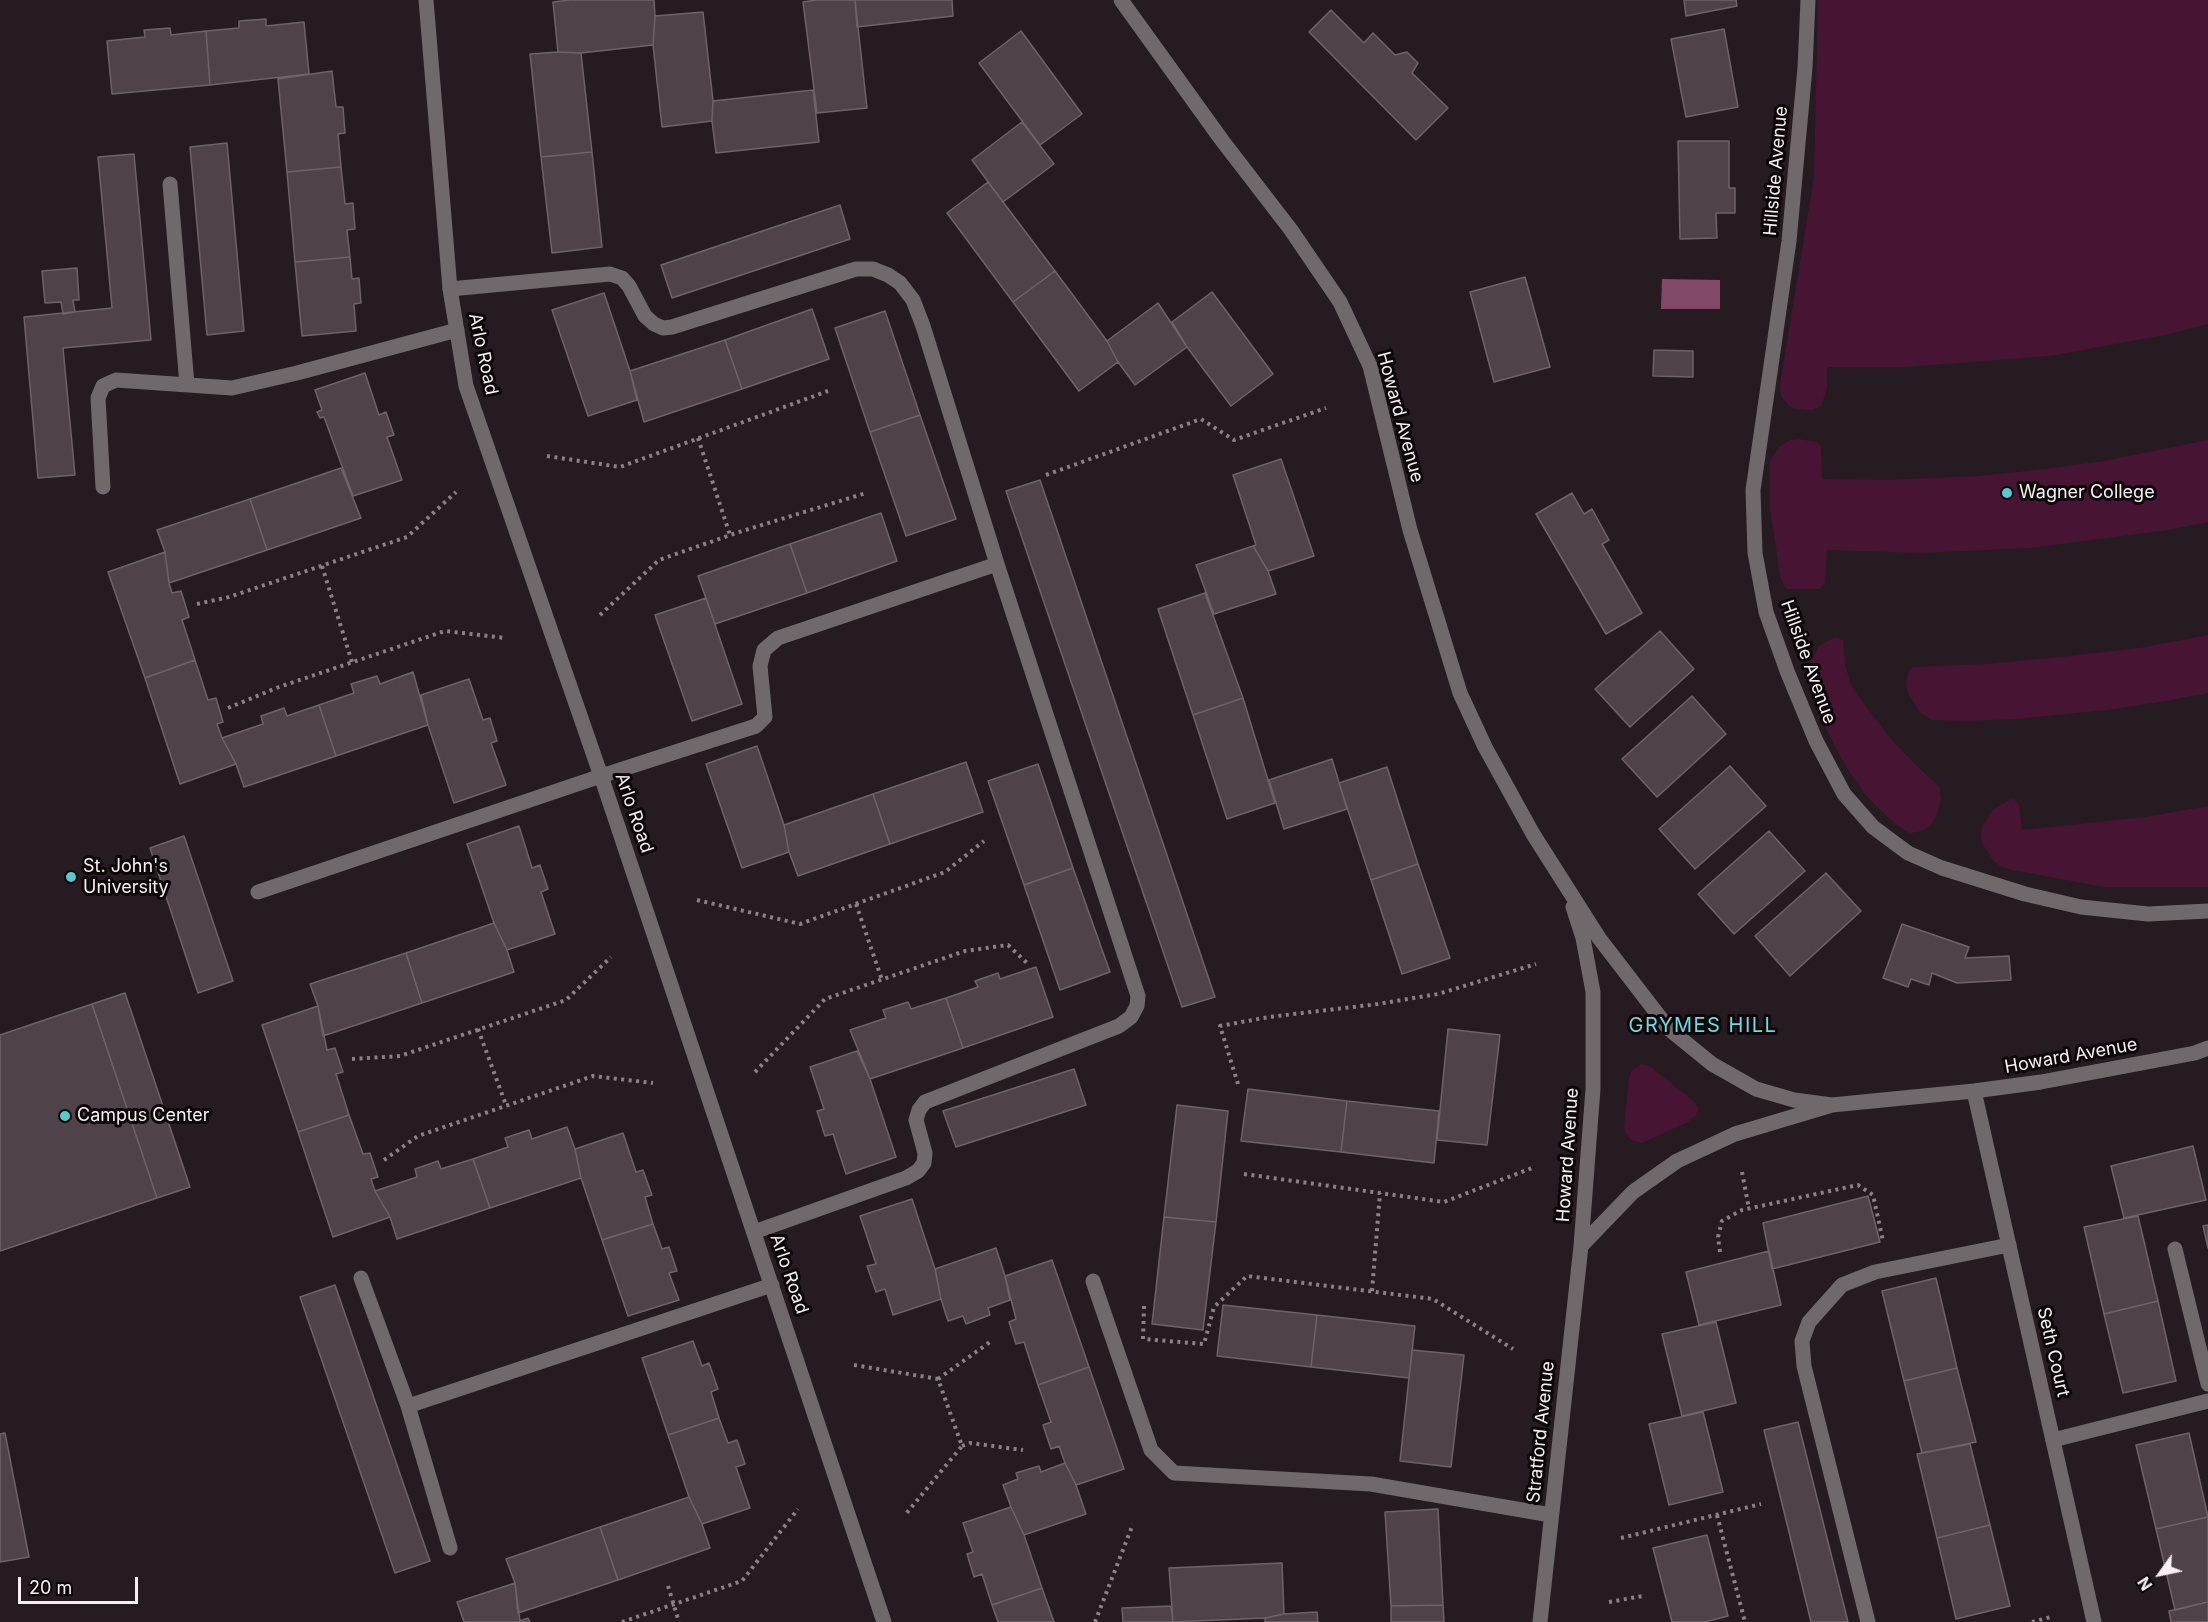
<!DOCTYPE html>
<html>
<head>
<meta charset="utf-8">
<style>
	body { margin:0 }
	#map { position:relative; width:2208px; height:1622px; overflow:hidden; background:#261b20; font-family:Inter,sans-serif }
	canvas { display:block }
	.north { position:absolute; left:2130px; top:1544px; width:60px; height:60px; -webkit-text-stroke:4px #0c0709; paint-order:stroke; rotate:237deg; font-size:16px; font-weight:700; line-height:24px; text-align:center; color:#f7f0f3 }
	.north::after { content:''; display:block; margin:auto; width:21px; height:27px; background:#f7f0f3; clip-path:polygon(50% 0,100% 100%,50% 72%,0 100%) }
	.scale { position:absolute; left:18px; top:1577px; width:120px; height:27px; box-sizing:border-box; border:3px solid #f7f0f3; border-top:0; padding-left:8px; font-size:18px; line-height:21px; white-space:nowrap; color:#f7f0f3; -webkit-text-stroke:4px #0c0709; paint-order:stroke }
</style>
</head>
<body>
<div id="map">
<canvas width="2208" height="1622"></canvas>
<div class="north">N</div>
<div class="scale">20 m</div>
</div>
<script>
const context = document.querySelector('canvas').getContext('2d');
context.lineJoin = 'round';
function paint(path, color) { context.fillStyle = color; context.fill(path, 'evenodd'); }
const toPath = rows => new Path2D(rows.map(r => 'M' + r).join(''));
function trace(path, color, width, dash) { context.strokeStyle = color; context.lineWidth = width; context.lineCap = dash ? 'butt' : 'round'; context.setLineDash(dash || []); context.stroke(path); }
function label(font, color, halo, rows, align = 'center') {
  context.font = font + ' Inter,sans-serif'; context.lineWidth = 6; context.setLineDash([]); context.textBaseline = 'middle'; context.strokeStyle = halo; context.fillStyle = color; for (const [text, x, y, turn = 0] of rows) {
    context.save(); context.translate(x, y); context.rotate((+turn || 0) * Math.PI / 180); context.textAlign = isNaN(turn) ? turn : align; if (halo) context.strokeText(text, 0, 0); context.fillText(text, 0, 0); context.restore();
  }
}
paint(toPath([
	[1818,0,2208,0,2208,324,2165,335,2050,356,1907,367,1827,367,1827,388,1821,407,1811,410,1795,409,1789,406,1781,396,1780,385,1814,177],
	[1799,439,1816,442,1821,446,1822,479,1886,480,1979,476,2045,469,2104,461,2208,440,2208,522,2169,530,2030,548,1921,553,1827,550,1825,583,1820,589,1788,589,1784,586,1780,576,1770,508,1770,462,1780,446,1790,440],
	[2208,635,2208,693,2166,701,2107,710,2015,719,1969,721,1932,720,1920,713,1907,691,1906,680,1910,669,1913,667,1986,664,2061,657,2139,648],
	[1835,637,1843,640,1845,665,1851,685,1858,696,1890,738,1920,769,1939,786,1941,800,1936,817,1930,826,1922,831,1910,833,1904,830,1886,816,1864,793,1846,767,1820,717,1808,668,1819,646],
	[2011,799,2015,800,2019,805,2022,830,2145,817,2208,806,2208,887,2104,887,2008,869,2000,866,1993,860,1983,845,1981,838,1982,826,1993,810],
	[1641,1064,1651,1067,1692,1100,1696,1104,1698,1109,1696,1115,1688,1122,1642,1143,1631,1140,1625,1132,1624,1127,1629,1078,1631,1071]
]), '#481433');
paint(toPath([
	[1662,279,1720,280,1720,309,1661,309]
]), '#824867');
const building = toPath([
	[570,0,654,0,655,16,653,45,581,53,558,52,553,2,570,0],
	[816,0,855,0,867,108,817,113,803,2,816,0],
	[855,0,952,0,953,16,857,27,855,0],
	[1684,0,1736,0,1737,6,1686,16,1684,0],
	[1331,10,1364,43,1373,33,1395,55,1407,52,1418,63,1412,73,1448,108,1416,140,1309,32,1331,10],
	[703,12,713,101,712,121,662,127,653,45,655,16,703,12],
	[266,19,266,26,304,22,309,74,210,85,206,31,239,28,239,21,266,19],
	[170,28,171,35,206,31,210,85,112,94,107,41,145,37,144,30,170,28],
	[1724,29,1738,107,1686,117,1671,39,1724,29],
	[1021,31,1082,114,1040,145,979,63,1021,31],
	[558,52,581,53,592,152,541,157,530,54,558,52],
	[332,71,336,107,343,107,345,133,338,134,341,167,287,172,278,79,332,71],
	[813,90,819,142,716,153,712,121,713,101,813,90],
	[1022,122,1054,164,1003,202,972,160,1022,122],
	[1678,141,1729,141,1729,188,1735,188,1735,213,1716,213,1717,238,1680,239,1678,141],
	[227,143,244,331,207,335,190,147,227,143],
	[592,152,602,247,552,253,541,157,592,152],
	[134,154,151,340,63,348,75,475,38,478,24,317,112,308,98,157,134,154],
	[341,167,345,204,353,203,355,229,347,230,350,257,295,262,287,172,341,167],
	[988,182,1055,271,1013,302,947,213,988,182],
	[840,205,850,239,672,298,661,265,840,205],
	[350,257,352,279,359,278,361,303,354,304,356,331,302,336,295,262,350,257],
	[77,268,79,300,73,300,75,312,63,314,61,302,45,303,42,271,77,268],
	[1055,271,1107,341,1118,362,1079,391,1013,302,1055,271],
	[1525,277,1550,367,1494,382,1470,292,1525,277],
	[1212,292,1273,374,1231,406,1187,347,1172,322,1212,292],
	[604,293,630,371,637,400,588,416,552,310,604,293],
	[1158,303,1187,347,1135,385,1118,362,1107,341,1158,303],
	[812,309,829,359,742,389,725,340,812,309],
	[885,311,920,415,870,432,835,328,885,311],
	[725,340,742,389,644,422,630,371,725,340],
	[1654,350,1693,351,1693,377,1653,376,1654,350],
	[365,373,379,415,386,412,394,435,387,437,402,480,353,496,324,417,320,418,317,412,322,410,315,390,365,373],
	[920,415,956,519,906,536,870,432,920,415],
	[1281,459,1314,556,1268,571,1253,546,1256,545,1233,475,1281,459],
	[341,468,361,518,267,550,250,499,341,468],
	[1040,480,1215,997,1182,1007,1006,491,1040,480],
	[1572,493,1584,514,1592,509,1609,540,1602,544,1642,613,1606,634,1536,514,1572,493],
	[250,499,267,550,169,583,165,552,157,530,250,499],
	[881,513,897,561,807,593,790,544,881,513],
	[790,544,807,593,715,624,698,576,790,544],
	[1253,546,1268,571,1276,594,1214,614,1196,565,1253,546],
	[165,552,169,583,172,593,181,591,189,617,182,620,195,660,145,678,108,572,165,552],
	[1205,593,1243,698,1193,715,1158,609,1205,593],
	[706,598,742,704,692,721,655,615,706,598],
	[1660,631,1694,669,1630,727,1595,689,1660,631],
	[195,660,208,700,216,698,223,722,217,724,222,738,236,764,180,784,145,678,195,660],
	[413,672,428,725,336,756,319,705,354,693,351,684,377,676,380,684,413,672],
	[469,679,483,720,490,718,497,741,491,743,506,785,454,803,428,725,421,695,469,679],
	[1692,696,1726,734,1657,797,1622,759,1692,696],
	[1243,698,1275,803,1227,819,1193,715,1243,698],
	[319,705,336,756,244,787,236,764,222,738,263,724,261,716,284,708,287,716,319,705],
	[757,746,784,825,789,852,742,868,706,764,757,746],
	[1332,759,1347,809,1284,829,1269,780,1332,759],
	[966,762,983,812,890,844,873,794,966,762],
	[1038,764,1073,868,1024,885,988,781,1038,764],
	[1730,766,1766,806,1695,869,1659,829,1730,766],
	[1387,767,1418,864,1371,880,1339,783,1387,767],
	[873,794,890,844,798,876,789,852,784,825,873,794],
	[519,826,532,868,540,865,548,889,541,892,555,934,507,950,494,923,467,844,519,826],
	[1769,831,1805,871,1734,934,1698,894,1769,831],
	[184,836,233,981,198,993,150,848,184,836],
	[1418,864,1450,958,1402,974,1371,880,1418,864],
	[1073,868,1110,972,1060,990,1024,885,1073,868],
	[1826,873,1861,911,1790,976,1755,936,1826,873],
	[494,923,507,950,514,972,422,1003,406,953,494,923],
	[1902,924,1969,947,1965,958,2009,956,2011,980,1957,983,1932,973,1929,985,1911,979,1908,987,1883,978,1902,924],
	[406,953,422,1003,323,1036,318,1006,310,984,406,953],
	[1036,967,1053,1017,963,1048,946,998,978,987,975,981,998,973,1000,979,1036,967],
	[125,993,190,1187,157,1198,92,1004,125,993],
	[946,998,963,1048,870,1079,850,1030,886,1018,883,1010,908,1002,911,1009,946,998],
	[92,1004,157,1198,0,1251,0,1035,92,1004],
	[318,1006,327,1050,335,1048,343,1072,336,1074,349,1115,298,1132,262,1025,318,1006],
	[1448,1029,1500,1035,1487,1145,1437,1140,1448,1029],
	[857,1051,870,1079,896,1157,846,1174,833,1134,825,1136,817,1111,824,1109,810,1067,857,1051],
	[1074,1069,1086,1105,956,1147,943,1111,1074,1069],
	[1248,1089,1347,1101,1341,1152,1241,1141,1248,1089],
	[1347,1101,1439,1111,1434,1163,1341,1152,1347,1101],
	[1177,1105,1228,1111,1216,1222,1164,1217,1177,1105],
	[349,1115,363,1154,370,1153,378,1177,371,1179,375,1191,390,1217,333,1237,298,1132,349,1115],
	[567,1127,575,1149,581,1178,490,1208,473,1159,508,1147,505,1138,529,1130,532,1139,567,1127],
	[623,1133,636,1172,643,1170,652,1195,645,1197,653,1224,602,1240,581,1178,575,1149,623,1133],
	[2193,1146,2206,1200,2124,1218,2111,1166,2193,1146],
	[473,1159,490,1208,397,1239,390,1217,375,1191,417,1177,415,1169,438,1161,441,1169,473,1159],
	[1868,1196,1880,1242,1772,1269,1763,1223,1868,1196],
	[912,1199,935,1269,941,1299,893,1315,885,1289,876,1292,867,1266,876,1264,860,1216,912,1199],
	[2138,1216,2158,1301,2104,1314,2084,1227,2138,1216],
	[1164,1217,1216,1222,1203,1330,1152,1324,1164,1217],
	[653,1224,662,1249,669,1247,677,1271,669,1273,679,1300,628,1316,602,1240,653,1224],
	[2208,1225,2208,1248,2203,1226,2208,1225],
	[996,1248,1005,1276,1010,1300,988,1308,990,1315,966,1324,963,1316,948,1321,941,1299,935,1269,996,1248],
	[1769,1251,1781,1305,1699,1325,1686,1272,1769,1251],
	[1052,1260,1089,1367,1038,1385,1024,1342,1016,1344,1009,1322,1016,1319,1005,1276,1052,1260],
	[1936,1278,1957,1368,1904,1381,1882,1291,1936,1278],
	[335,1285,430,1561,395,1573,300,1297,335,1285],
	[2158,1301,2176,1381,2123,1393,2104,1314,2158,1301],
	[1223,1305,1317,1315,1311,1367,1217,1356,1223,1305],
	[1317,1315,1415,1326,1409,1378,1311,1367,1317,1315],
	[1716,1322,1736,1403,1682,1416,1662,1334,1716,1322],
	[693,1341,702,1366,709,1363,718,1389,711,1392,719,1418,668,1435,642,1358,693,1341],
	[1412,1350,1464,1355,1451,1467,1400,1461,1412,1350],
	[1089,1367,1124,1469,1076,1485,1065,1463,1059,1446,1051,1449,1043,1425,1051,1422,1038,1385,1089,1367],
	[1957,1368,1976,1442,1922,1453,1904,1381,1957,1368],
	[1703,1412,1723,1492,1669,1505,1649,1424,1703,1412],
	[719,1418,728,1443,737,1440,745,1464,736,1467,750,1508,702,1524,689,1497,668,1435,719,1418],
	[1798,1422,1848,1622,1811,1622,1764,1430,1798,1422],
	[5,1433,29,1557,0,1562,0,1434,5,1433],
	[2189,1433,2208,1517,2156,1529,2136,1445,2189,1433],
	[1970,1444,1990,1525,1937,1538,1917,1454,1970,1444],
	[1065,1463,1076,1485,1086,1514,1024,1535,1011,1507,1003,1485,1018,1479,1016,1473,1039,1466,1041,1472,1065,1463],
	[689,1497,702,1524,710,1548,618,1580,600,1527,689,1497],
	[1011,1507,1024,1535,1042,1588,992,1605,982,1574,974,1577,967,1554,973,1552,963,1523,1011,1507],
	[1438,1509,1443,1605,1391,1606,1385,1512,1438,1509],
	[2208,1517,2208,1602,2175,1610,2156,1529,2208,1517],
	[1990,1525,2010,1606,1956,1619,1937,1538,1990,1525],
	[600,1527,618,1580,518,1613,515,1583,506,1559,600,1527],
	[1707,1535,1728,1616,1705,1622,1672,1622,1653,1548,1707,1535],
	[1282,1563,1284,1614,1265,1618,1173,1622,1169,1568,1282,1563],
	[515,1583,520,1621,528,1618,530,1622,464,1622,457,1602,515,1583],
	[1042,1588,1054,1622,998,1622,992,1605,1042,1588],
	[2208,1602,2208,1622,2171,1622,2169,1611,2208,1602],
	[1443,1605,1444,1622,1391,1622,1391,1606,1443,1605],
	[1171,1606,1173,1622,1123,1622,1122,1608,1171,1606],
	[1317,1612,1318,1622,1265,1622,1265,1618,1284,1614,1317,1612]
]);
paint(building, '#4f4349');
trace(building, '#6f6369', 1.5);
trace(toPath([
	[698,438,730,535],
	[547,456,620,467,828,391],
	[1046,475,1201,419,1234,440,1326,408],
	[322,566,352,662],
	[197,604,229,597,407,537,456,492],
	[600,615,659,560,736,533,866,493],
	[228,708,279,687,445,631,505,638],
	[697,900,800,924,945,872,984,841],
	[856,904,882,980],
	[478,1029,506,1105],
	[352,1059,400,1056,566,1000,611,957],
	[755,1072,825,999,965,951,1008,945,1027,963],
	[1238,1084,1220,1026,1269,1017,1378,1004,1438,994,1536,964],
	[384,1160,418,1136,593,1076,653,1083],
	[1742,1172,1749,1209],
	[1244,1174,1444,1202,1532,1168],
	[1720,1252,1718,1237,1722,1221,1742,1210,1858,1185,1873,1195,1883,1241],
	[1372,1291,1380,1193],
	[1144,1306,1143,1339,1204,1344,1214,1307,1247,1276,1433,1299,1513,1349],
	[854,1365,938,1379,962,1446,905,1515],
	[938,1379,990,1342],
	[962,1446,970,1443,1023,1450],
	[1717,1515,1745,1622],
	[1621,1538,1761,1504],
	[668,1586,679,1622],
	[1609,1602,1643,1596],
	[622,1622,742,1581,798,1509],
	[1095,1622,1133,1524],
	[2032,1622,2051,1617]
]), '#8b8286', 4, [3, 4.5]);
trace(toPath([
	[170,184,187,385],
	[450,289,610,274,622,278,629,286,645,316,654,324,663,328,672,327,856,269,873,269,888,275,900,283,913,300,923,326,997,564,1138,996,1137,1006,1131,1017,1119,1026,925,1102,919,1110,916,1120,925,1153,924,1163,918,1171,906,1178,754,1232],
	[103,487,98,398,103,386,116,380,232,388,297,373,457,330],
	[258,892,601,776,756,726,765,717,760,666,764,650,778,638,997,564],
	[2175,1249,2208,1384],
	[1093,1281,1151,1450,1174,1473,1371,1484,1551,1515],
	[2053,1440,2208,1401],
	[1868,1622,1804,1366,1802,1341,1809,1322,1842,1285,1875,1272,2009,1245]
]), '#6f696b', 15);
trace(toPath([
	[426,0,450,289,466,386,601,776,884,1622],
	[1121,0,1221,139,1291,230,1340,302,1370,366,1410,530,1460,693,1485,747,1533,834,1599,938,1669,1029,1712,1064,1756,1089,1794,1100,1832,1105],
	[1808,0,1805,68,1789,241,1753,490,1755,553,1766,612,1787,671,1816,741,1844,794,1873,827,1908,853,1942,868,2025,894,2081,907,2148,914,2208,911],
	[1974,1091,2094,1622],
	[1581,1246,1633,1192,1677,1161,1735,1134,1832,1105,1974,1091,2041,1082,2195,1053,2208,1048],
	[361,1278,408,1406],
	[450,1548,408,1406,772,1285],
	[1540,1622,1581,1246,1593,1089,1593,992,1583,938,1573,907]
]), '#6f696b', 15);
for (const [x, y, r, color] of [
	[2007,493,6,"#52ccd0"],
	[71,877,6,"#52ccd0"],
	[65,1116,6,"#52ccd0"]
]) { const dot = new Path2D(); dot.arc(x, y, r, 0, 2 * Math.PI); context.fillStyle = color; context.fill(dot); trace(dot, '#0c0709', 2); }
label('18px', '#f7f0f3', '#0c0709', [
	["Hillside Avenue",1776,171,-85],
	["Arlo Road",483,354,78],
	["Howard Avenue",1400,417,75],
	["Hillside Avenue",1808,662,70],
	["Arlo Road",634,813,71],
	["Howard Avenue",2071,1056,-10],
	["Howard Avenue",1568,1155,-86],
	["Arlo Road",789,1274,71],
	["Seth Court",2053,1352,77],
	["Stratford Avenue",1541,1432,-84]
]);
label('18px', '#f7f0f3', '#0c0709', [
	["Wagner College",2019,493],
	["St. John's",83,867],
	["University",83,888],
	["Campus Center",77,1116]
], 'left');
context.letterSpacing = '1.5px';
label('20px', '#6edbde', '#0c0709', [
	["GRYMES HILL",1703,1026]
]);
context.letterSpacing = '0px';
</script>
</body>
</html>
